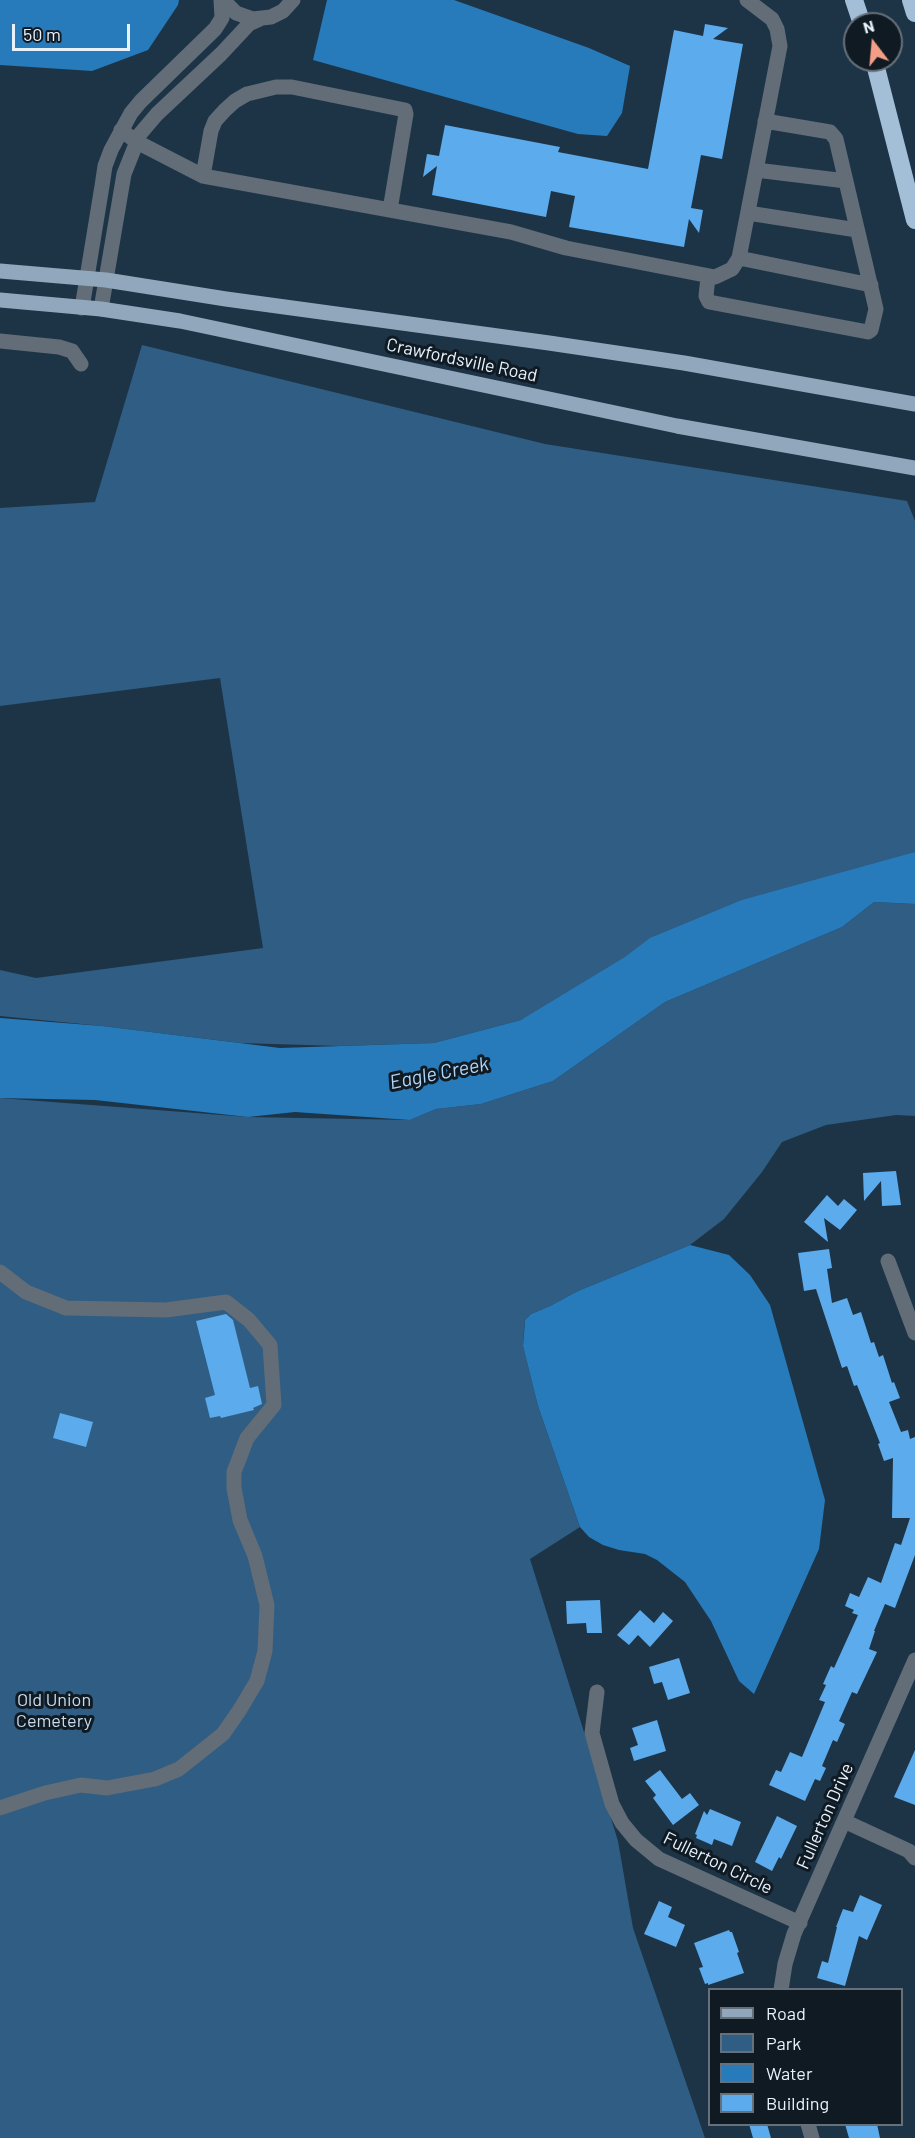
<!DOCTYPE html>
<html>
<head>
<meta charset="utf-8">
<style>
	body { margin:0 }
	#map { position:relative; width:915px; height:2138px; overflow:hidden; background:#1d3447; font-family:Barlow,sans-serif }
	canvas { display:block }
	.legend { position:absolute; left:708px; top:1988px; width:195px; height:138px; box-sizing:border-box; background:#101a23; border:2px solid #66707a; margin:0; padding:8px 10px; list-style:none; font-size:18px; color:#e7f2fd }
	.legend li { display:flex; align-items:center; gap:12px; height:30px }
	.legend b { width:30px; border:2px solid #66707a }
	.north { position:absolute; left:843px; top:12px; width:60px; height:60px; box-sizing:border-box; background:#101a23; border:2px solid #66707a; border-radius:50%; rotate:344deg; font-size:16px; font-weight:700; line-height:24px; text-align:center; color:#e7f2fd }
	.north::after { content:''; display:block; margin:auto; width:21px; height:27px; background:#f49e87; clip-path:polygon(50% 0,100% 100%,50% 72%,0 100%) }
	.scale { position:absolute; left:12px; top:24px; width:118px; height:27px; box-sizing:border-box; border:3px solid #e7f2fd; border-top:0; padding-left:8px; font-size:18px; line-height:21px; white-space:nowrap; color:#e7f2fd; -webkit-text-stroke:4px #101a23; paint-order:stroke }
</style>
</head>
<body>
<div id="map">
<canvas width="915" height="2138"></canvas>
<ul class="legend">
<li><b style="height:8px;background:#91a7bc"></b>Road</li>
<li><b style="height:16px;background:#2f5d83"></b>Park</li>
<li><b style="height:16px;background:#287bba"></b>Water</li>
<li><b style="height:16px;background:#5cabed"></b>Building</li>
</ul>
<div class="north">N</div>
<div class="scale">50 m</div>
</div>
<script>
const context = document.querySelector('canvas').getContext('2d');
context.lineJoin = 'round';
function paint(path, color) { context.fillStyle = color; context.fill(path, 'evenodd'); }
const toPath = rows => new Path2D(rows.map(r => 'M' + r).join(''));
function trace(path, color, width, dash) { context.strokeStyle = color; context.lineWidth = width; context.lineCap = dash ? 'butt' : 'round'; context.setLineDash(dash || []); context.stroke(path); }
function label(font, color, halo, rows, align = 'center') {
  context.font = font + ' Barlow,sans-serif'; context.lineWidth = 6; context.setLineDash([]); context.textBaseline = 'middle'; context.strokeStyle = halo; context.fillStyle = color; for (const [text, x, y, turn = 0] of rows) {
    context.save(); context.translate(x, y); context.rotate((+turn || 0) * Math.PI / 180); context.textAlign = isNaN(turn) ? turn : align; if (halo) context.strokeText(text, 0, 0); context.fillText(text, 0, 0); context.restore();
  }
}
paint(toPath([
	[142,345,545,444,907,501,915,521,915,852,521,1020,434,1043,339,1046,240,1043,102,1026,0,1016,0,970,36,978,263,948,220,678,0,706,0,508,95,502],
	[874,902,915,904,915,1116,896,1115,826,1125,782,1142,762,1172,724,1219,690,1245,578,1291,550,1306,531,1314,525,1320,524,1329,523,1346,538,1406,580,1527,530,1559,618,1841,633,1928,705,2138,0,2138,0,1098,248,1117,410,1120,436,1109,481,1104,553,1081,665,1002,842,927]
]), '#2f5d83');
paint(toPath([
	[0,0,179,0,178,5,148,50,92,71,0,65],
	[327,0,454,0,589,48,630,66,622,113,607,136,578,134,313,60],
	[915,852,915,904,874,902,842,927,665,1002,553,1081,481,1104,436,1109,410,1120,295,1112,248,1117,95,1100,0,1098,0,1018,102,1026,280,1048,434,1043,521,1020,625,957,650,938,742,900],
	[690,1245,729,1255,750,1275,770,1305,825,1500,819,1549,754,1694,739,1681,711,1621,685,1582,657,1560,645,1554,619,1550,603,1545,589,1537,580,1527,538,1406,523,1346,525,1320,531,1314,550,1306,578,1291]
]), '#287bba');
paint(toPath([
	[705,24,728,28,713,39,743,44,722,159,701,155,691,208,703,210,699,233,689,219,684,247,569,227,575,196,551,191,546,217,432,195,437,166,423,177,427,154,439,156,445,125,560,147,558,152,648,169,674,30,703,36],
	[896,1171,901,1205,882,1206,881,1181,864,1201,863,1173],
	[827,1195,838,1206,844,1199,857,1210,840,1230,824,1218,828,1242,804,1222],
	[829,1249,832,1268,827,1269,832,1303,847,1298,853,1315,861,1312,871,1343,874,1342,879,1357,883,1355,892,1383,894,1382,900,1398,889,1402,901,1432,908,1430,910,1439,915,1437,915,1555,895,1608,885,1604,874,1631,875,1631,869,1649,877,1652,857,1694,852,1692,839,1721,845,1724,837,1742,833,1740,822,1766,826,1768,820,1781,815,1779,805,1801,769,1785,776,1770,781,1772,790,1752,802,1757,825,1702,819,1700,826,1685,823,1684,831,1666,834,1668,858,1615,852,1613,854,1610,845,1606,850,1593,859,1597,868,1577,881,1583,895,1543,901,1545,910,1518,892,1518,893,1458,884,1461,878,1444,880,1443,857,1385,854,1386,847,1366,842,1368,816,1289,804,1291,798,1253],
	[226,1314,233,1320,250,1388,258,1386,262,1404,253,1408,254,1410,221,1418,220,1416,210,1418,205,1398,215,1395,196,1321],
	[60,1413,93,1422,86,1447,53,1438],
	[600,1600,602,1633,587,1633,586,1623,567,1624,566,1601],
	[640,1610,654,1623,663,1612,673,1621,650,1647,638,1635,629,1645,617,1635],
	[679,1658,690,1693,668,1700,662,1682,654,1684,649,1667],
	[657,1720,666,1751,634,1761,630,1748,638,1745,632,1728],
	[915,1750,915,1805,894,1797],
	[660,1770,682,1799,690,1793,699,1805,673,1825,653,1798,656,1795,645,1781],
	[710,1809,741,1822,732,1846,714,1839,712,1845,696,1838,697,1835,695,1834,704,1811,707,1815],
	[777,1816,797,1826,781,1859,779,1857,772,1871,755,1862],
	[860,1895,882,1905,867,1940,859,1936,845,1986,817,1978,822,1961,828,1963,837,1927,836,1927,843,1909,853,1912],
	[659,1901,672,1907,668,1917,685,1925,676,1947,644,1934],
	[729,1930,730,1932,732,1932,739,1952,737,1953,744,1973,708,1985,708,1983,705,1984,699,1968,703,1967,694,1943],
	[749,2124,767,2124,771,2138,753,2138],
	[845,2124,877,2124,880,2138,849,2138]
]), '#5cabed');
trace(toPath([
	[223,0,236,13,253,19,271,17,283,11,293,0],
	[121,130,137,142,203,176,511,232,566,248,715,277,732,269,739,258,780,46,777,29,772,19,747,0],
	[756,170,846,181],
	[203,176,211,131,215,121,225,110,235,101,247,94,276,87,292,87,405,110,406,114,390,210],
	[748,213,857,230],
	[739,258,871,285],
	[708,277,706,296,709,302,868,332,871,330,876,309,836,139,830,132,765,121],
	[82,308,102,186,105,166,111,150,131,113,141,101,215,29,222,18,221,0],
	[101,309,124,174,140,134,157,114,221,54,249,24,260,19],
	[0,341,59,347,72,351,81,364],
	[888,1261,915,1333],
	[0,1272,26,1292,66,1308,166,1310,226,1302,249,1320,270,1345,274,1405,247,1438,234,1472,234,1488,240,1520,255,1556,267,1605,265,1651,257,1681,239,1711,223,1734,179,1769,155,1779,107,1788,81,1785,45,1793,0,1808],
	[597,1692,592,1733,612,1804,622,1823,636,1840,659,1859,800,1923],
	[844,1821,909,1851,915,1858],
	[781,1990,785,1964,794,1934,915,1660],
	[808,2124,812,2138]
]), '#626d77', 15);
trace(toPath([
	[0,271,106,280,226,299,549,343,684,363,915,404],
	[0,300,101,309,180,321,677,426,915,468]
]), '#91a7bc', 15);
trace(toPath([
	[854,0,862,24],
	[911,0,915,13],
	[874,60,915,220]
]), '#a3bed7', 18);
label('18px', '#e7f2fd', '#101a23', [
	["Crawfordsville Road",462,360,12],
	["Fullerton Drive",825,1816,-66],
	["Fullerton Circle",718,1863,26]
]);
label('18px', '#c9dced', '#101a23', [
	["Old Union",54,1700],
	["Cemetery",54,1721]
]);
label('italic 20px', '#b0d5f7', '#101a23', [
	["Eagle Creek",439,1073,-11]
]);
</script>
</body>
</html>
